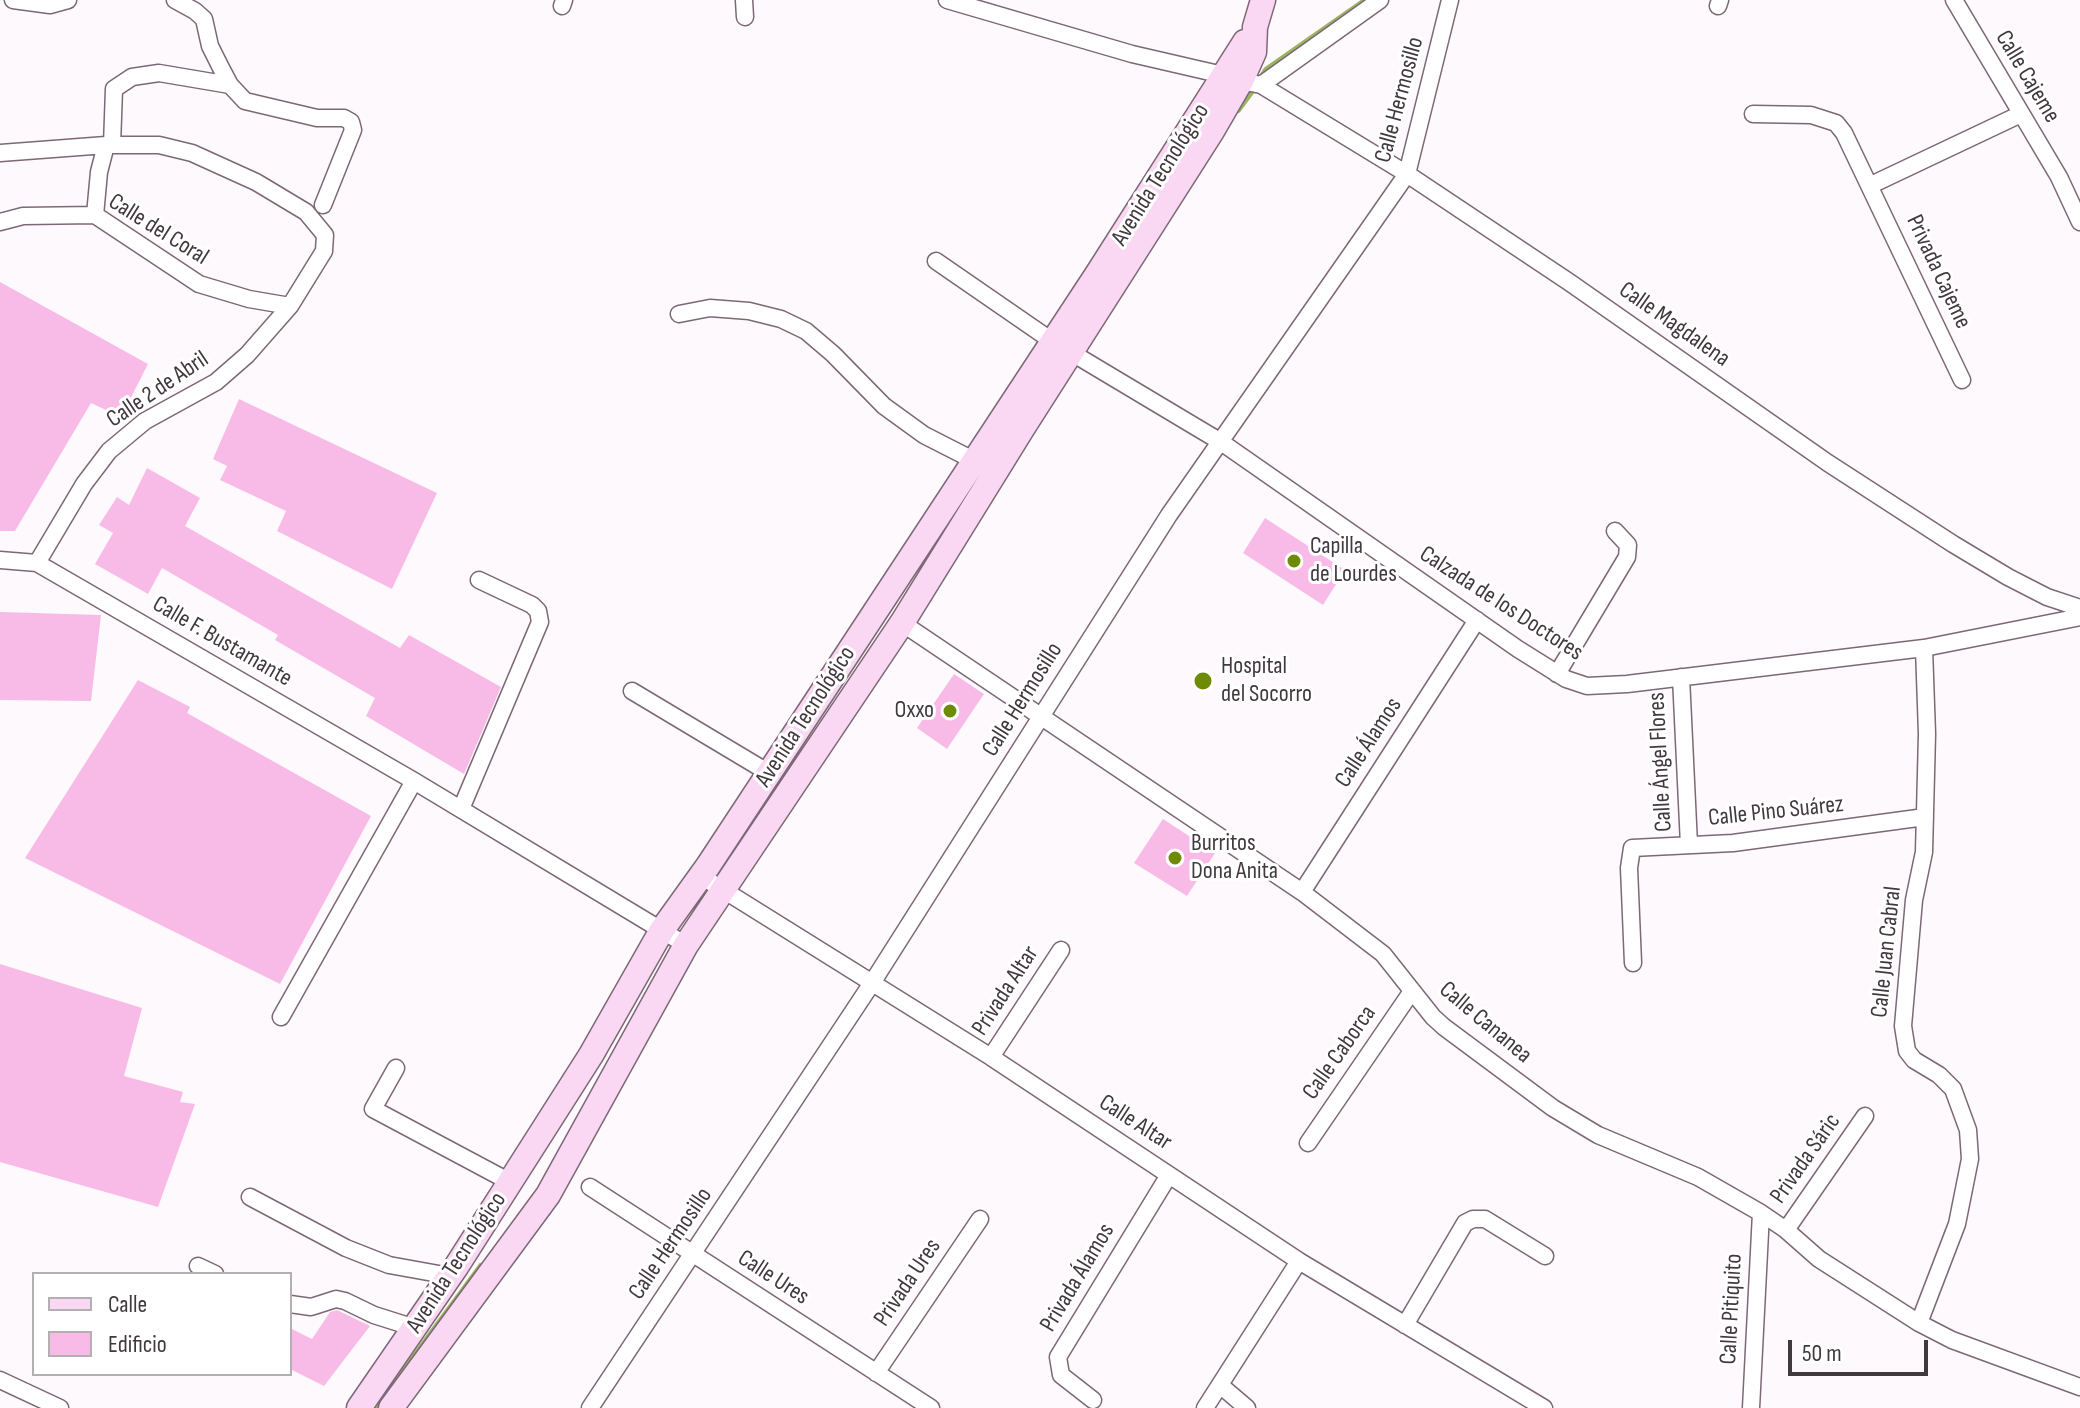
<!DOCTYPE html>
<html>
<head>
<meta charset="utf-8">
<style>
	body { margin:0 }
	#map { position:relative; width:2080px; height:1408px; overflow:hidden; background:#fef9fc; font-family:"Sofia Sans Condensed",sans-serif }
	canvas { display:block }
	.legend { position:absolute; left:32px; top:1272px; width:260px; height:104px; box-sizing:border-box; background:#fff; border:2px solid #b3b0b2; margin:0; padding:10px 14px; list-style:none; font-size:24px; color:#42393f }
	.legend li { display:flex; align-items:center; gap:16px; height:40px }
	.legend b { width:40px; border:2px solid #b3b0b2 }
	.scale { position:absolute; left:1788px; top:1340px; width:140px; height:36px; box-sizing:border-box; border:4px solid #42393f; border-top:0; padding-left:10px; font-size:24px; line-height:28px; white-space:nowrap; color:#42393f; -webkit-text-stroke:6px #fff; paint-order:stroke }
</style>
</head>
<body>
<div id="map">
<canvas width="2080" height="1408"></canvas>
<ul class="legend">
<li><b style="height:10px;background:#fad7f2"></b>Calle</li>
<li><b style="height:22px;background:#f8bbe7"></b>Edificio</li>
</ul>
<div class="scale">50 m</div>
</div>
<script>
const context = document.querySelector('canvas').getContext('2d');
context.lineJoin = 'round';
const toPath = rows => new Path2D(rows.map(r => 'M' + r).join(''));
function trace(path, color, width, dash) { context.strokeStyle = color; context.lineWidth = width; context.lineCap = dash ? 'butt' : 'round'; context.setLineDash(dash || []); context.stroke(path); }
function paint(path, color) { context.fillStyle = color; context.fill(path, 'evenodd'); }
function label(font, color, halo, rows, align = 'center') {
  context.font = font + ' "Sofia Sans Condensed",sans-serif'; context.lineWidth = 6; context.setLineDash([]); context.textBaseline = 'middle'; context.strokeStyle = halo; context.fillStyle = color; for (const [text, x, y, turn = 0] of rows) {
    context.save(); context.translate(x, y); context.rotate((+turn || 0) * Math.PI / 180); context.textAlign = isNaN(turn) ? turn : align; if (halo) context.strokeText(text, 0, 0); context.fillText(text, 0, 0); context.restore();
  }
}
trace(toPath([
	[1261,78,1266,70,1366,0],
	[1238,110,1255,87],
	[376,1408,481,1266]
]), '#9bb460', 6);
paint(toPath([
	[0,282,148,364,121,417,91,403,15,531,0,531],
	[239,399,437,493,392,589,277,531,286,511,220,480,227,466,213,459],
	[147,468,200,498,185,526,400,648,409,635,501,687,464,774,366,716,375,698,275,640,278,635,162,568,148,594,95,564,113,533,99,525,117,497,129,505],
	[1265,518,1345,570,1323,605,1243,553],
	[0,612,101,615,91,701,0,700],
	[954,674,984,694,947,749,917,728],
	[138,680,190,707,187,713,371,816,280,984,25,858],
	[1163,819,1215,853,1187,896,1134,863],
	[0,964,142,1008,124,1076,183,1092,180,1102,195,1104,158,1207,0,1162],
	[337,1310,370,1326,324,1386,290,1369,290,1328,312,1339,330,1312]
]), '#f8bbe7');
const minor = toPath([
	[13,0,50,5,68,0],
	[175,0,195,11,204,19,210,46,221,68,230,85,245,101,317,118,344,118,351,122,353,130,323,205],
	[744,0,745,17],
	[947,0,1132,54,1223,75],
	[1954,0,2059,177,2080,222],
	[562,6,564,0],
	[1718,6,1720,0],
	[1241,81,1261,85,1407,174,1569,282,1828,463,1953,544,2008,577,2047,597,2080,608],
	[1261,85,1380,0],
	[1753,114,1811,115,1836,123,1844,133,1962,380],
	[112,145,114,89,132,77,159,73,230,85],
	[0,153,106,145,159,145,192,153,256,182,306,212,325,235,324,251,290,306,247,355,216,382,145,421,109,451,84,484,37,563],
	[1871,185,2021,114],
	[95,215,99,172,106,145],
	[0,222,23,216,95,215,199,284,249,299,290,306],
	[936,261,1052,341,1221,442,1518,649,1566,679,1587,686,1627,684,1924,648,2080,617],
	[679,314,710,308,749,311,781,319,806,331,833,354,884,406,924,435,975,461],
	[0,560,37,563,414,781,686,945],
	[902,623,1302,892,1383,954,1433,1017,1444,1027,1553,1108,1598,1135,1698,1177,1761,1213,1786,1230,1819,1259,1919,1323,1952,1340,2080,1387],
	[1557,674,1627,557,1628,545,1615,531],
	[1681,677,1689,845],
	[632,691,769,773],
	[461,809,540,622,538,611,532,605,479,580],
	[701,876,991,1057,1299,1261,1544,1408],
	[1302,892,1477,620],
	[1633,963,1629,868,1632,848,1733,843,1925,817],
	[281,1017,414,781],
	[991,1057,1061,950],
	[396,1068,373,1109,510,1182],
	[1308,1143,1412,991],
	[590,1187,931,1408],
	[250,1197,346,1248,389,1265,450,1276],
	[1786,1230,1865,1116],
	[198,1266,215,1274],
	[290,1304,311,1307,336,1299,345,1301,374,1315,415,1328],
	[1919,1323,1957,1224,1970,1159,1968,1130,1953,1089,1939,1075,1914,1060,1907,1051,1903,1026,1914,900,1924,852,1927,734,1924,648],
	[1405,1325,1465,1223,1473,1219,1485,1219,1545,1256],
	[876,1373,980,1219],
	[0,1380,60,1408],
	[1220,1385,1247,1408],
	[1093,1400,1061,1375,1058,1357,1169,1175],
	[590,1408,872,983,1169,515,1407,174,1450,0],
	[1205,1408,1299,1261],
	[1751,1408,1761,1213]
]);
const secondary = toPath([
	[359,1408,456,1267,591,1055,662,930,708,866,1098,273,1245,42],
	[391,1408,548,1195,686,945,902,623,1022,429,1212,131,1241,81,1254,52,1255,27,1263,0]
]);
trace(minor, '#7c6876', 19);
trace(secondary, '#7c6876', 27);
trace(minor, '#fff', 16);
trace(secondary, '#fad7f2', 24);
for (const [x, y, r, color] of [
	[1294,561,8,"#6f8b06"],
	[1203,681,10,"#6f8b06"],
	[950,711,8,"#6f8b06"],
	[1175,858,8,"#6f8b06"]
]) { const dot = new Path2D(); dot.arc(x, y, r, 0, 2 * Math.PI); context.fillStyle = color; context.fill(dot); trace(dot, '#fff', 3); }
label('24px', '#42393f', '#fff', [
	["Calle Cajeme",2027,77,59],
	["Calle Hermosillo",1400,100,-75],
	["Avenida Tecnológico",1161,175,-58],
	["Calle del Coral",158,230,32],
	["Privada Cajeme",1938,272,65],
	["Calle Magdalena",1674,325,35],
	["Calle 2 de Abril",158,390,-34],
	["Calzada de los Doctores",1501,604,33],
	["Calle F. Bustamante",222,642,30],
	["Calle Hermosillo",1023,700,-58],
	["Avenida Tecnológico",806,717,-57],
	["Calle Álamos",1369,743,-57],
	["Calle Ángel Flores",1661,762,-93],
	["Calle Pino Suárez",1776,812,-6],
	["Calle Juan Cabral",1887,952,-84],
	["Privada Altar",1006,991,-57],
	["Calle Cananea",1485,1023,40],
	["Calle Caborca",1340,1053,-55],
	["Calle Altar",1135,1123,33],
	["Privada Sáric",1806,1159,-55],
	["Calle Hermosillo",671,1244,-56],
	["Avenida Tecnológico",457,1263,-57],
	["Calle Ures",773,1278,33],
	["Privada Álamos",1078,1278,-59],
	["Privada Ures",908,1283,-56],
	["Calle Pitiquito",1732,1309,-87]
]);
label('24px', '#42393f', '#fff', [
	["Capilla",1310,547],
	["de Lourdes",1310,575],
	["Hospital",1221,667],
	["del Socorro",1221,695],
	["Oxxo",934,711,"right"],
	["Burritos",1191,844],
	["Dona Anita",1191,872]
], 'left');
</script>
</body>
</html>
